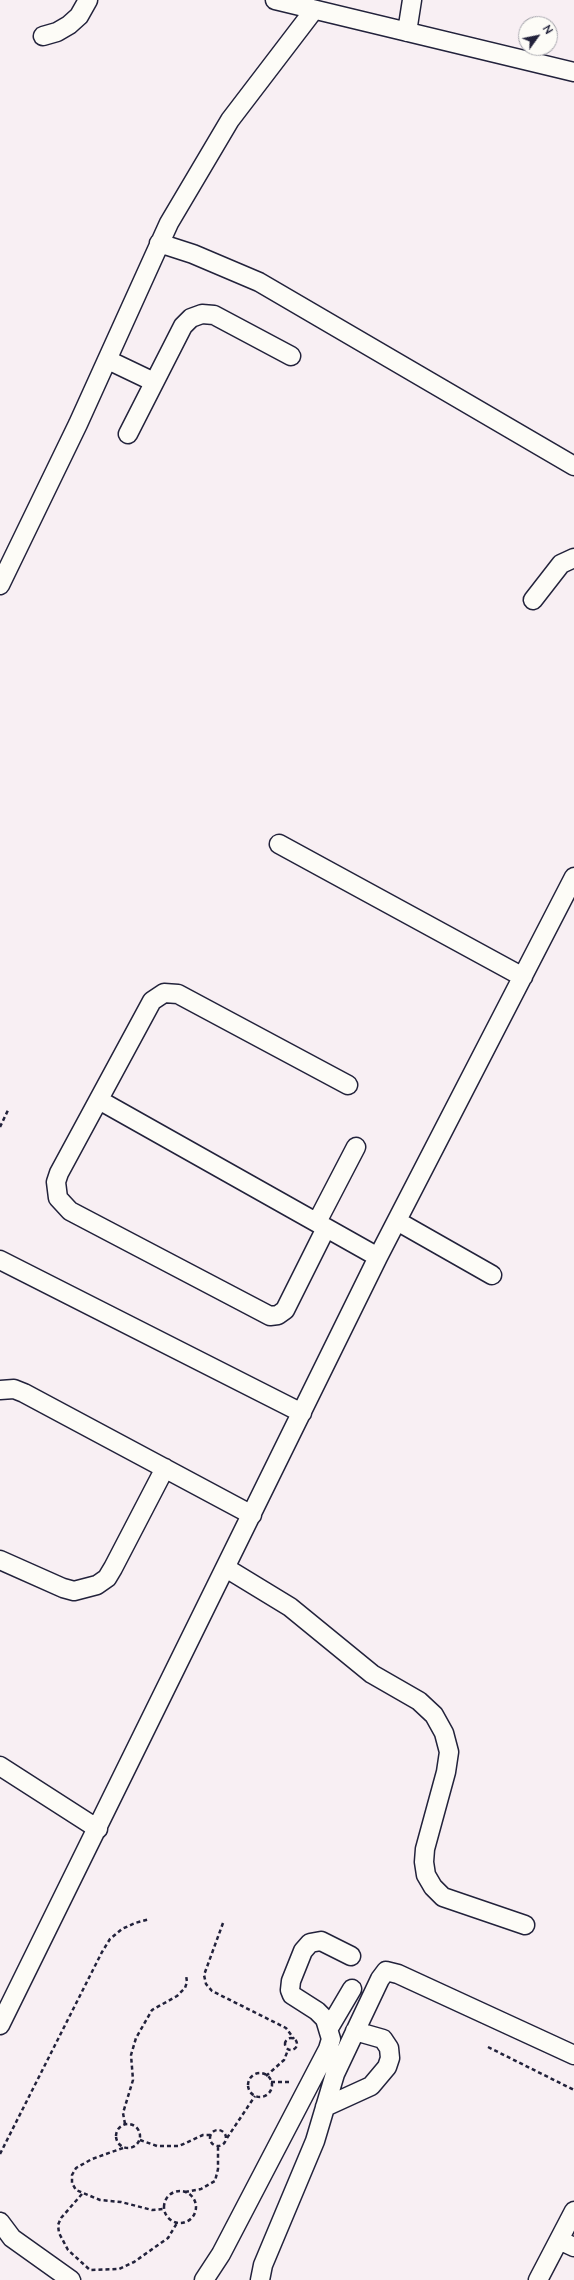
<!DOCTYPE html>
<html>
<head>
<meta charset="utf-8">
<style>
	body { margin:0 }
	#map { position:relative; width:574px; height:2280px; overflow:hidden; background:#f8eff3; font-family:"Architects Daughter",sans-serif }
	canvas { display:block }
	.north { position:absolute; left:518px; top:16px; width:40px; height:40px; box-sizing:border-box; background:#fdfcf7; border:1px solid #a5a5ac; border-radius:50%; rotate:57deg; font-size:11px; font-weight:700; line-height:16px; text-align:center; color:#22223b }
	.north::after { content:''; display:block; margin:auto; width:14px; height:18px; background:#22223b; clip-path:polygon(50% 0,100% 100%,50% 72%,0 100%) }
</style>
</head>
<body>
<div id="map">
<canvas width="574" height="2280"></canvas>
<div class="north">N</div>
</div>
<script>
const context = document.querySelector('canvas').getContext('2d');
context.lineJoin = 'round';
const toPath = rows => new Path2D(rows.map(r => 'M' + r).join(''));
function trace(path, color, width, dash) { context.strokeStyle = color; context.lineWidth = width; context.lineCap = dash ? 'butt' : 'round'; context.setLineDash(dash || []); context.stroke(path); }
const minor = toPath([
	[275,0,574,72],
	[407,32,412,0],
	[43,36,57,32,69,25,79,16,88,0],
	[159,243,193,254,259,282,574,466],
	[108,360,154,382],
	[128,434,183,326,191,318,202,314,214,315,291,356],
	[0,585,78,424,169,223,230,120,314,10],
	[533,600,561,564,574,558],
	[279,844,523,977],
	[99,1100,378,1257],
	[397,1221,492,1275],
	[317,1222,356,1147],
	[326,1228,285,1310,278,1315,270,1316,70,1211,58,1198,56,1182,59,1173,152,1001,164,993,178,994,348,1085],
	[0,1260,302,1413],
	[0,1390,14,1389,24,1393,252,1515],
	[0,1560,63,1588,74,1591,97,1585,107,1578,113,1568,165,1468],
	[226,1568,290,1607,372,1674,419,1701,434,1715,444,1733,449,1752,446,1772,425,1849,424,1862,426,1875,433,1887,443,1897,525,1925],
	[0,1766,98,1829],
	[0,2025,378,1257,574,877],
	[329,2028,352,1989],
	[325,2107,371,2086,387,2067,390,2058,389,2048,383,2039,355,2031],
	[0,2222,12,2238,71,2280],
	[559,2240,574,2247],
	[204,2280,221,2254,328,2049,331,2039,325,2019,317,2011,292,1995,290,1990,291,1981,303,1951,310,1943,321,1941,351,1956],
	[260,2280,263,2265,315,2141,335,2074,380,1979,386,1971,398,1974,574,2055],
	[538,2280,574,2211]
]);
trace(minor, '#22223b', 21);
trace(toPath([
	[0,1127,9,1108],
	[223,1923,204,1975,206,1984,212,1991,286,2028,294,2039],
	'285 2044a6 6 0 1 1 12 0a6 6 0 1 1-12 0Z',
	[488,2047,574,2090],
	'248 2085a12 12 0 1 1 24 0a12 12 0 1 1-24 0Z',
	[266,2076,284,2060,288,2050],
	[271,2082,292,2082],
	'116 2136a12 12 0 1 1 24 0a12 12 0 1 1-24 0Z',
	[125,2124,123,2113,133,2080,131,2055,136,2038,152,2010,177,1996,185,1988,187,1982,186,1975],
	'210 2138a8 8 0 1 1 16 0a8 8 0 1 1-16 0Z',
	[227,2138,255,2096],
	[140,2140,157,2146,179,2146,203,2135,211,2135],
	[123,2148,92,2159,76,2168,72,2175,72,2183,76,2190,100,2200,121,2202,152,2210,163,2209],
	[0,2154,102,1952,110,1939,122,1929,135,1923,150,1919],
	'164 2207a16 16 0 1 1 32 0a16 16 0 1 1-32 0Z',
	[185,2192,201,2189,215,2181,218,2169,218,2147],
	[82,2194,61,2218,58,2225,59,2233,68,2250,90,2270,119,2269,134,2262,168,2238,177,2223]
]), '#22223b', 2.5, [4, 3]);
trace(minor, '#fdfcf7', 18);
</script>
</body>
</html>
